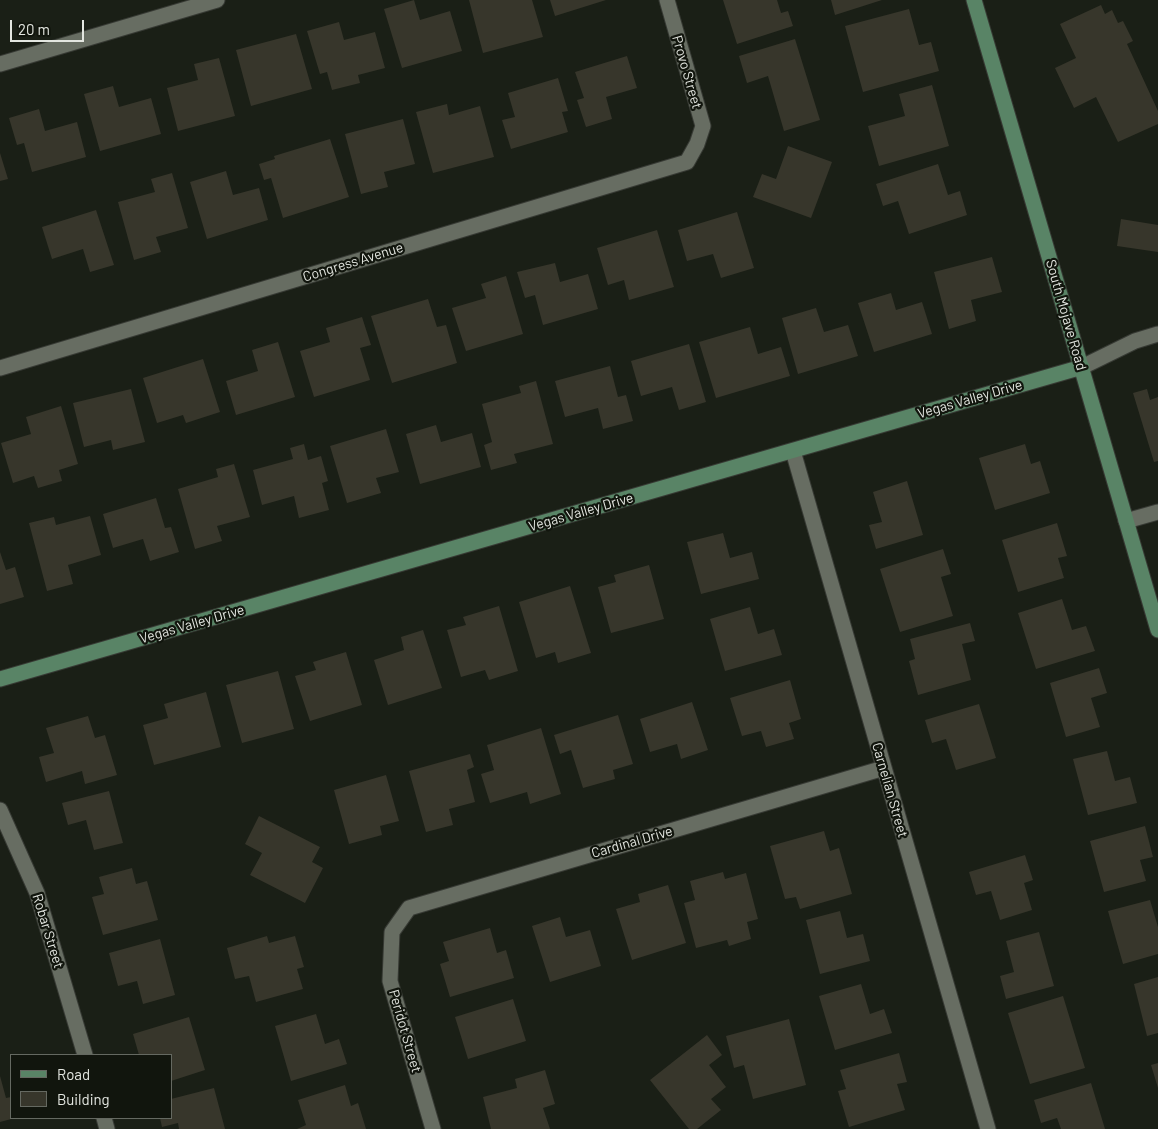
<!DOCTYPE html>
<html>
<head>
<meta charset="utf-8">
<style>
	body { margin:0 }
	#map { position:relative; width:1158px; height:1129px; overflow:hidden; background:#1a1f16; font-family:Barlow,sans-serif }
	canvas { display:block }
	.legend { position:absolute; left:10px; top:1054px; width:162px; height:65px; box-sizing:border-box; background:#11150d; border:1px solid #656961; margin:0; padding:6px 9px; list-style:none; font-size:15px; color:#e3e6e0 }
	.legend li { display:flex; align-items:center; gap:10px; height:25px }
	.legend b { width:25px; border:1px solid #656961 }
	.scale { position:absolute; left:10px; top:20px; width:74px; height:22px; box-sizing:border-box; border:2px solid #e3e6e0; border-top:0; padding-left:6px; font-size:15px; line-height:18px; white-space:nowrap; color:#e3e6e0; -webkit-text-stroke:4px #11150d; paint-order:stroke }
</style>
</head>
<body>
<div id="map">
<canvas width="1158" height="1129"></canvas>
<ul class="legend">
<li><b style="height:6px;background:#598466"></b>Road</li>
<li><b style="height:14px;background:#37362b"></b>Building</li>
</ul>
<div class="scale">20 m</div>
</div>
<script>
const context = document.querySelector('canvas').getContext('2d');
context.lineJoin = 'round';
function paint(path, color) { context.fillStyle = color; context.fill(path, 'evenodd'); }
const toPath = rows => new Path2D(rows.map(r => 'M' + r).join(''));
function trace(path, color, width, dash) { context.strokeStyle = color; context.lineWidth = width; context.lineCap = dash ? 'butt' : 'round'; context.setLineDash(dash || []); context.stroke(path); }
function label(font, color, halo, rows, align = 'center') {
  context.font = font + ' Barlow,sans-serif'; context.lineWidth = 4.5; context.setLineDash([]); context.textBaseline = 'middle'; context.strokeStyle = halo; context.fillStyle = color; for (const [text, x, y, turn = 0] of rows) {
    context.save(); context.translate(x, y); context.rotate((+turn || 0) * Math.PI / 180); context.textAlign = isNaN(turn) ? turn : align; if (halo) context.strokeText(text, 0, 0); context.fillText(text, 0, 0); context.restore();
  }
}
paint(toPath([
	[414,0,420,20,450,11,462,51,402,68,384,9],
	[469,0,532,0,543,37,483,53],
	[550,0,606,0,555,16],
	[723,0,777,0,781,13,788,11,793,26,737,44],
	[831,0,882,0,835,15],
	[1101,5,1105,14,1112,10,1118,23,1123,21,1133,41,1127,44,1158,111,1158,124,1118,142,1096,97,1074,108,1055,68,1076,58,1060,24],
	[909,9,919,45,931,42,939,71,863,92,845,26],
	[339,22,344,40,375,32,385,68,358,75,360,83,332,90,327,72,320,74,307,31],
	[296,34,312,89,251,106,236,50],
	[795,39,820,120,784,131,768,76,747,83,739,56],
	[627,56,637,88,606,97,612,119,586,127,577,100,584,98,575,72],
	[219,58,235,116,178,131,167,88,198,80,194,64],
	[558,78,568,111,562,112,568,132,511,149,502,120,515,117,508,93],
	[932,85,949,146,879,166,868,126,905,116,899,94],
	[113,86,119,107,151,98,161,134,100,151,84,94],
	[447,104,449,115,480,106,494,157,433,173,416,112],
	[39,109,45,131,77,122,86,157,32,172,24,143,17,145,9,118],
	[403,119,415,164,384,172,388,187,361,194,345,134],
	[330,139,349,197,283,218,271,178,264,180,259,164,275,159,274,156],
	[788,146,832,162,811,218,753,197,762,174,776,179],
	[0,153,8,179,0,181],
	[938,164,948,195,960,191,967,215,909,234,898,201,883,206,876,184],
	[226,171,233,195,259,188,268,220,207,239,190,182],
	[172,173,188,228,156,237,161,252,134,260,118,202,155,192,151,179],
	[96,210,114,265,90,272,83,249,52,259,42,227],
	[737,212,754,268,721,278,713,254,687,261,678,230],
	[1121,219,1158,225,1158,252,1117,246],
	[657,230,674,287,629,300,624,280,608,285,597,248],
	[992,257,1002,292,971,300,976,321,949,329,934,272],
	[555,263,560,282,588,274,598,309,543,325,535,295,525,298,517,272],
	[506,276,523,334,466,351,452,308,486,298,481,284],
	[891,293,896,310,922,302,932,334,874,352,858,303],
	[428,299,437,327,446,325,457,363,392,383,371,316],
	[816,308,824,332,848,325,858,356,798,374,782,318],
	[362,317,371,345,360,348,370,380,314,397,300,351,330,342,326,328],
	[750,327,758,354,781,347,790,376,716,398,699,342],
	[278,342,295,397,236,415,226,381,258,371,252,350],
	[689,344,706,402,679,410,672,387,641,396,631,361],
	[203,359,220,412,186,423,183,415,157,423,143,378],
	[610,366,618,397,626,395,633,421,603,429,598,408,565,417,555,381],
	[536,381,553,444,514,454,517,463,491,470,484,445,492,442,482,404,521,393,519,386],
	[131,389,145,442,113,450,111,440,84,447,73,403],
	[1147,389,1150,400,1158,397,1158,461,1154,462,1133,393],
	[61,406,78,464,59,470,62,481,38,488,34,476,13,483,1,443,31,434,26,417],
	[436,425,441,442,472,433,481,467,420,484,406,434],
	[386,429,399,472,376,478,381,493,347,503,330,446],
	[304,444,308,460,321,456,328,481,322,483,329,510,299,518,294,496,262,505,253,470,293,459,290,448],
	[1025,444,1031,464,1040,461,1050,493,995,510,979,458],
	[234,464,250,517,217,526,222,541,195,549,178,489,218,477,216,469],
	[907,481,923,535,876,549,869,525,882,522,873,492],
	[156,498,165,528,171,527,179,552,150,561,143,539,113,548,103,514],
	[90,516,101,555,68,565,73,584,47,591,29,523,54,517,56,525],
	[1057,523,1067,556,1058,558,1064,578,1018,592,1002,540],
	[723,533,730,558,752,552,759,579,701,594,687,542],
	[943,549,951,574,941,577,953,616,900,632,880,569],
	[0,552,6,570,15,567,24,597,0,604],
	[649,565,664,619,611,633,598,587,616,582,614,575],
	[570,586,591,653,558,663,555,652,536,658,519,602],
	[1062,599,1072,630,1086,626,1095,651,1036,669,1018,613],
	[499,606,518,671,489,680,485,670,461,677,447,630,466,625,463,617],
	[750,607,758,634,774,629,782,655,725,671,710,619],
	[970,623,975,641,962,644,971,680,918,695,909,661,915,659,910,639],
	[423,630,442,688,388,705,374,660,404,650,401,637],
	[346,652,362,705,310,721,295,676,316,670,313,662],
	[1099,668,1107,693,1091,698,1100,727,1066,737,1050,683],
	[278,671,294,729,242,743,226,685],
	[790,680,801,719,789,723,794,739,766,747,761,731,742,736,730,698],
	[206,692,221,747,154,765,143,725,168,718,164,704],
	[692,702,708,750,681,759,677,744,650,752,640,719],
	[979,704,996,758,956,770,946,739,932,743,925,720],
	[618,715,633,764,613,770,615,779,583,788,571,750,560,754,554,735],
	[88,716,95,738,105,735,117,775,85,784,82,771,46,782,39,757,54,753,46,728],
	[541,728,561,794,530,804,527,792,490,803,481,774,494,770,487,745],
	[1107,751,1115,781,1130,777,1137,803,1088,815,1073,759],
	[470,754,474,767,467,770,475,802,449,809,453,825,426,832,409,771],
	[386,775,399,821,380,826,382,835,349,844,334,790],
	[109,791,123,843,94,850,86,820,68,825,62,803],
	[259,816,320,847,312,862,323,868,305,903,250,875,262,853,245,844],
	[1145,826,1153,857,1140,860,1146,881,1104,892,1090,841],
	[824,831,830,851,839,848,852,894,800,909,796,897,785,899,770,846],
	[1025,855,1033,880,1024,883,1032,910,1000,920,991,891,976,895,969,872],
	[132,868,136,884,147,881,158,920,103,935,92,897,104,894,99,877],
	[723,872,725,879,746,873,758,919,747,922,751,939,729,946,727,940,696,948,684,903,695,900,690,881],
	[668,885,686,943,632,960,616,909,640,902,638,894],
	[1150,900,1158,927,1158,954,1123,964,1108,911],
	[840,911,847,938,863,934,870,961,820,974,806,920],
	[560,917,566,937,590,930,601,966,550,982,532,926],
	[490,928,497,953,506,950,514,978,450,997,440,964,449,961,443,942],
	[1039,932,1054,986,1006,999,1000,976,1014,972,1006,941],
	[267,936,269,943,295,936,304,967,297,969,303,989,256,1002,249,976,235,979,227,948],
	[160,939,175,995,143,1004,137,981,118,986,109,953],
	[1158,977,1158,1033,1147,1036,1134,984],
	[861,984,870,1014,884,1009,892,1033,835,1050,819,996],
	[1063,996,1085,1068,1030,1084,1008,1013],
	[513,999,526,1041,468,1059,455,1017],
	[316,1014,325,1044,339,1039,347,1064,291,1081,275,1026],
	[189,1017,205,1070,171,1081,171,1055,139,1055,133,1034],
	[789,1019,806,1085,753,1099,744,1065,734,1068,726,1036],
	[707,1035,722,1055,709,1065,726,1087,711,1099,721,1110,697,1129,689,1129,650,1080],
	[899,1053,907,1082,897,1084,905,1110,849,1127,838,1091,846,1089,840,1070],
	[1158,1063,1158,1088,1151,1065],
	[545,1070,555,1104,543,1108,550,1129,491,1129,483,1097,517,1088,515,1079],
	[0,1076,6,1098,11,1097,11,1118,15,1118,0,1122],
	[1091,1083,1105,1129,1061,1129,1057,1118,1041,1123,1034,1100],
	[345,1085,351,1106,358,1103,366,1129,297,1129,306,1125,298,1100],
	[214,1088,225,1129,179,1129,178,1123,162,1127,160,1118,171,1118,171,1099]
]), '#37362b');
const street = toPath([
	[0,64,217,0],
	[1082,367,1135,341,1158,334],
	[0,368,687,162,697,144,703,126,667,0],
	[793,451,988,1129],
	[1126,521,1158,512],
	[0,810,37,893,85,1055],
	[104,1118,107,1129],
	[433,1129,390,981,392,932,409,908,884,768]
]);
const secondary = toPath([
	[974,0,1158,630],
	[0,679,1082,367]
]);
trace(street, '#373a34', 17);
trace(secondary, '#373a34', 17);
trace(street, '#676d62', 15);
trace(secondary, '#598466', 15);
label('14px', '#e3e6e0', '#11150d', [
	["Provo Street",687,72,74],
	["Congress Avenue",353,262,-17],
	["South Mojave Road",1066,315,74],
	["Vegas Valley Drive",970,399,-16],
	["Vegas Valley Drive",581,512,-16],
	["Vegas Valley Drive",192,624,-16],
	["Carnelian Street",890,790,74],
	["Cardinal Drive",632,842,-16],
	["Robar Street",48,931,73],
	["Peridot Street",405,1031,74]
]);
</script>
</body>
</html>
